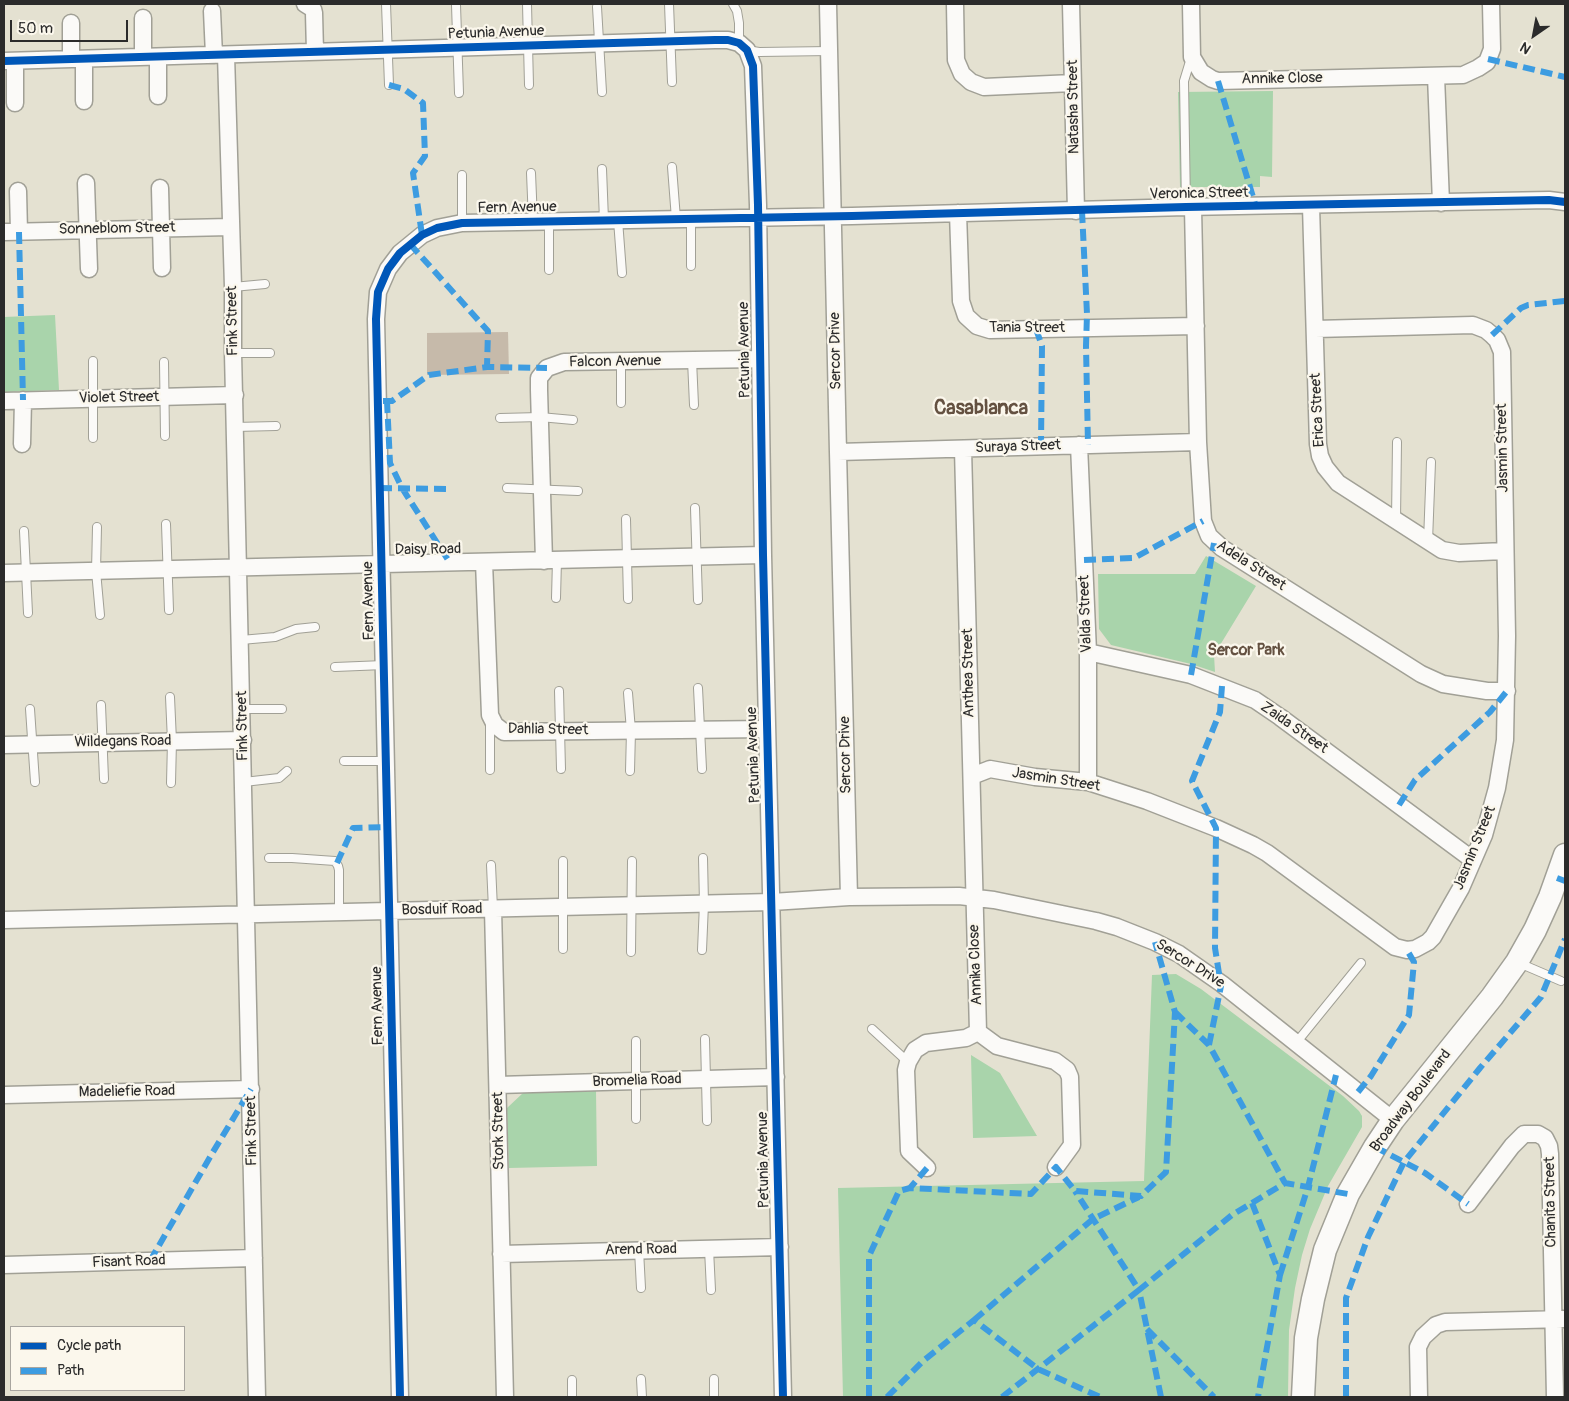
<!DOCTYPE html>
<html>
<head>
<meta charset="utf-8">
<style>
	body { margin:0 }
	#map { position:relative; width:1569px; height:1401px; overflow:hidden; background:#e4e1d1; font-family:Pangolin,sans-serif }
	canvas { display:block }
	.frame { position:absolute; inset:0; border:5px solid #2b2b2b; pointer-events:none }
	.legend { position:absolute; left:10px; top:1326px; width:175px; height:65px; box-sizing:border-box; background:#fbf7ec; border:1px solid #a8a59f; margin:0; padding:6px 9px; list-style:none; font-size:15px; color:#2b2b2b }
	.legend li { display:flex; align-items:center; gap:10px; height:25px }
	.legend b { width:25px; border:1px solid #a8a59f }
	.north { position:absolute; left:1509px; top:10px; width:50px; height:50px; -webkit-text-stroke:4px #fbf7ec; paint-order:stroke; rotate:213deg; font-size:14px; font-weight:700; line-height:20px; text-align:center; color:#2b2b2b }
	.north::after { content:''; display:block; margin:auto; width:18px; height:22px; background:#2b2b2b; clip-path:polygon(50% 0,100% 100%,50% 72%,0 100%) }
	.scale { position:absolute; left:10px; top:20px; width:118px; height:22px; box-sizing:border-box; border:2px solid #2b2b2b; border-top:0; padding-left:6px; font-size:15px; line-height:18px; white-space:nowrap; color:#2b2b2b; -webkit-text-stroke:4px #fbf7ec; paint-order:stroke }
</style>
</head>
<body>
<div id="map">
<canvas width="1569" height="1401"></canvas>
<div class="frame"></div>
<ul class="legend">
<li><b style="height:6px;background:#0057b8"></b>Cycle path</li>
<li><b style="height:6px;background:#3d9ce1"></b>Path</li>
</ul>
<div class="north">N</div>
<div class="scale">50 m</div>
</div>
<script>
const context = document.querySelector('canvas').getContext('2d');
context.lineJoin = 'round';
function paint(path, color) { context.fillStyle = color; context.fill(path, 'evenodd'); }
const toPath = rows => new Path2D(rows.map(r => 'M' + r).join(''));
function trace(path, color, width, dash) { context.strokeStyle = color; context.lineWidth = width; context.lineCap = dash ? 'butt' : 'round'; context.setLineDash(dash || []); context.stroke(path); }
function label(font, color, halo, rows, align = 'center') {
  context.font = font + ' Pangolin,sans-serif'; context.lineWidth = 4.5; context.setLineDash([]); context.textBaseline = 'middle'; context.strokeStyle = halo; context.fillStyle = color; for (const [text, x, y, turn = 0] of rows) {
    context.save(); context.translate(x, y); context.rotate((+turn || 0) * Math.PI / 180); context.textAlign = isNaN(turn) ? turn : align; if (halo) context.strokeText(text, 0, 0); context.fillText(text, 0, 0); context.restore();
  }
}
paint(toPath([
	[1273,91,1272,177,1260,176,1260,187,1180,187,1178,92],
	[55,315,59,390,4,392,4,317],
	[1206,556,1256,586,1214,655,1215,672,1191,664,1111,645,1099,629,1098,574,1195,574],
	[1176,974,1201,989,1343,1096,1359,1111,1362,1116,1362,1127,1328,1186,1310,1229,1302,1255,1295,1288,1289,1330,1288,1397,843,1397,838,1188,1144,1181,1152,975],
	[971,1055,1000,1073,1037,1136,973,1138],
	[596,1091,597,1166,509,1168,507,1108,523,1093]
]), '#a9d4ab');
paint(toPath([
	[508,332,509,374,427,375,427,333]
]), '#c6baaa');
const lane = toPath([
	[386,4,389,85],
	[527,4,529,85],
	[669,4,672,82],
	[733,4,737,11,739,23,739,43],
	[456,5,459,93],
	[597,7,602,92],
	[747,50,759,52,830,51],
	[672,167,676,219],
	[602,169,604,220],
	[531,173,533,221],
	[462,175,462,223],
	[1186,207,1184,81,1191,58],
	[618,220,622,273],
	[549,221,549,270],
	[691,266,691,218],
	[233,287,265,284],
	[233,353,270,353],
	[692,360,694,405],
	[621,361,621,403],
	[164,362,165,436],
	[500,418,540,417,573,420],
	[235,427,276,426],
	[93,438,93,361],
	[507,488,578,491],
	[695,508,698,600],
	[626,519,628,599],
	[1396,520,1397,442],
	[166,524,169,610],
	[97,527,96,571,100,615],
	[24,531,28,613],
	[1428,541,1431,462],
	[556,598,557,560],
	[241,640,275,637,296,629,315,627],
	[335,667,384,665],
	[698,688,702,769],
	[559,691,561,769],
	[628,693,631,731,630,771],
	[170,697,172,741,171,783],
	[101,705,104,779],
	[30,709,35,782],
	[242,709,282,709],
	[490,722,490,770],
	[344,761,386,761],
	[244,782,279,778,287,771],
	[269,858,292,858,335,861,338,866,339,870,339,912],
	[491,865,493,909],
	[563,949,563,861],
	[702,950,704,904,703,858],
	[631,952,632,861],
	[1519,963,1561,981],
	[872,1029,908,1062],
	[705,1039,707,1121],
	[636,1041,636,1119],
	[1296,1043,1361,963],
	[709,1249,711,1290],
	[639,1250,641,1288],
	[641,1379,642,1397],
	[714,1379,714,1397],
	[572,1380,572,1397]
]);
const street = toPath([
	[305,4,313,9,314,13,315,52],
	[828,4,838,452,849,897],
	[955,4,956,60,962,74,971,82,984,87,1073,83],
	[1071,4,1076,211],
	[1191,4,1192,57,1201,72,1212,79,1218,81,1463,75,1478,68,1487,62,1492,49,1491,4],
	[212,11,214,55],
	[143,18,143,57],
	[71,23,71,59],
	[226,55,233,287,233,353,257,1397],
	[158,57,158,96],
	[84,59,84,101],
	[4,61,715,40,728,40,739,43,747,50,753,66,758,205,763,555,783,1397],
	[15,61,15,103],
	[1436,76,1441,203],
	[86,183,89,269],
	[160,188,162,268],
	[18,191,19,232],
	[1311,206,1318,444,1320,456,1325,467,1338,483,1442,550,1459,553,1504,551],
	[1193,208,1198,442,1203,521,1209,536,1222,548,1421,674,1443,684,1487,691,1507,691],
	[958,213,961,301,966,316,977,326,990,330,1196,326],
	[4,232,230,227],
	[4,401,235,395],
	[22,444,23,400],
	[1079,445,1088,652,1088,782],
	[963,449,978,1032,997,1046,1055,1061,1067,1070,1070,1077,1072,1145,1056,1167],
	[838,452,1198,442],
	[544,561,539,390,539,378,547,368,564,362,759,359],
	[484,562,490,715,495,725,504,732,767,729],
	[4,573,763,555],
	[1088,652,1191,675,1255,700,1280,717,1473,860],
	[4,745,243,740],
	[972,776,990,769,1035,777,1088,782,1147,801,1216,828,1253,845,1267,853,1395,947,1407,950,1415,949,1428,942,1433,937,1461,888,1484,835,1497,788,1505,740,1507,636,1502,352,1497,340,1492,335,1486,330,1473,325,1315,329],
	[493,909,505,1397],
	[4,920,772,902,849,897,959,896,994,900,1096,921,1117,927,1155,942,1179,954,1222,984,1393,1120],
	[498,1085,776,1077],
	[4,1095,251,1089],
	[927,1168,909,1151,906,1070,908,1062,915,1050,926,1043,966,1038,978,1032],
	[1468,1204,1512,1146,1524,1134,1538,1134,1545,1138,1549,1146,1550,1154,1555,1397],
	[501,1254,780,1247],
	[4,1265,254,1258],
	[400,1397,376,319,378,292,388,269,400,253,422,235,437,228,462,223,852,216,1186,207,1549,200,1565,202],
	[1419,1397,1418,1347,1423,1337,1436,1325,1445,1322,1565,1319]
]);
const secondary = toPath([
	[1303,1397,1306,1338,1313,1299,1325,1250,1348,1194,1375,1147,1393,1120,1492,997,1517,962,1535,930,1550,897,1565,855]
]);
trace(lane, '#a1a096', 10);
trace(street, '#a1a096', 19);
trace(secondary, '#a1a096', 25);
trace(lane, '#fbfaf8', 8);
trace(street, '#fbfaf8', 16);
trace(secondary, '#fbfaf8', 22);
trace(toPath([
	[1488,59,1565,77],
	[1218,81,1256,207],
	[389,85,404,89,423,103,425,156,413,173,422,235],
	[1082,211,1087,314,1086,346,1088,445],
	[19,232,23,400],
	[410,244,488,331,487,367],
	[1036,329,1042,346,1041,446],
	[1492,335,1521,308,1528,305,1565,301],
	[383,401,392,401,429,375,487,367,547,368],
	[387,401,390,463,402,488,450,563],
	[380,488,449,489],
	[1084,560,1134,558,1203,521],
	[1191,675,1214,543],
	[1399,805,1415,780,1490,712,1507,691],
	[337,863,353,828,387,827],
	[1557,878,1565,881],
	[1175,1012,1209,1045,1285,1183],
	[1209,1045,1221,986,1215,948,1216,828,1192,781,1220,712,1222,686],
	[1358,1092,1371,1076,1409,1015,1414,962,1407,950],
	[1375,1147,1425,1173,1468,1204],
	[927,1168,910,1188,1031,1194,1056,1167,1075,1191,1141,1196,1166,1172,1175,1012,1155,942],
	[1252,1203,1280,1275,1258,1397],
	[150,1261,213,1152,251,1089],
	[1280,1275,1308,1187,1336,1075],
	[974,1320,1093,1219,1139,1197],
	[1147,1329,1214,1397],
	[869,1397,869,1256,899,1191,910,1188],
	[887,1397,923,1361,974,1320,1038,1369,1100,1397],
	[1002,1397,1139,1290,1075,1191],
	[1161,1397,1139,1290,1232,1215,1285,1183,1348,1194],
	[1346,1397,1346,1298,1368,1237,1404,1162,1480,1068,1541,997,1565,939]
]), '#3d9ce1', 6, [12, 6]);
trace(toPath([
	[4,61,715,40,728,40,739,43,747,50,753,66,758,205,763,555,783,1397],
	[400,1397,376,319,378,292,388,269,400,253,422,235,437,228,462,223,852,216,1186,207,1549,200,1565,202]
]), '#0057b8', 8);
label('15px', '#2b2b2b', '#fbf7ec', [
	["Petunia Avenue",496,33,-2],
	["Annike Close",1282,79,-1],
	["Natasha Street",1074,107,-91],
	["Veronica Street",1199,194,-1],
	["Fern Avenue",517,208,-1],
	["Sonneblom Street",117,229,-1],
	["Fink Street",233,321,-91],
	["Tania Street",1027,328],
	["Petunia Avenue",745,350,-91],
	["Sercor Drive",836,351,-91],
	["Falcon Avenue",615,362,-1],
	["Violet Street",119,398,-1],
	["Erica Street",1318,410,-93],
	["Suraya Street",1018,447,-2],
	["Jasmin Street",1503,448,-91],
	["Daisy Road",428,550,-1],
	["Adela Street",1251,566,33],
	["Fern Avenue",369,601,-91],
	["Valda Street",1086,614,-92],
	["Anthea Street",969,673,-91],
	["Fink Street",243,726,-91],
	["Zaida Street",1294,728,35],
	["Dahlia Street",548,730,1],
	["Wildegans Road",123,742,-1],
	["Petunia Avenue",754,755,-92],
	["Sercor Drive",846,755,-91],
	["Jasmin Street",1056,780,9],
	["Jasmin Street",1475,848,-68],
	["Bosduif Road",442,910,-1],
	["Sercor Drive",1190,964,32],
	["Annika Close",976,965,-92],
	["Fern Avenue",378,1006,-91],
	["Bromelia Road",637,1081,-2],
	["Madeliefie Road",127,1092,-1],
	["Broadway Boulevard",1411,1101,-53],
	["Fink Street",252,1131,-91],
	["Stork Street",499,1131,-91],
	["Petunia Avenue",764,1160,-91],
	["Chanita Street",1551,1202,-91],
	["Arend Road",641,1250,-1],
	["Fisant Road",129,1262,-2]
]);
label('bold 16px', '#645141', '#fbf7ec', [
	["Sercor Park",1246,651]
]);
label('bold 20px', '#645141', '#fbf7ec', [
	["Casablanca",981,409]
]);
</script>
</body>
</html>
